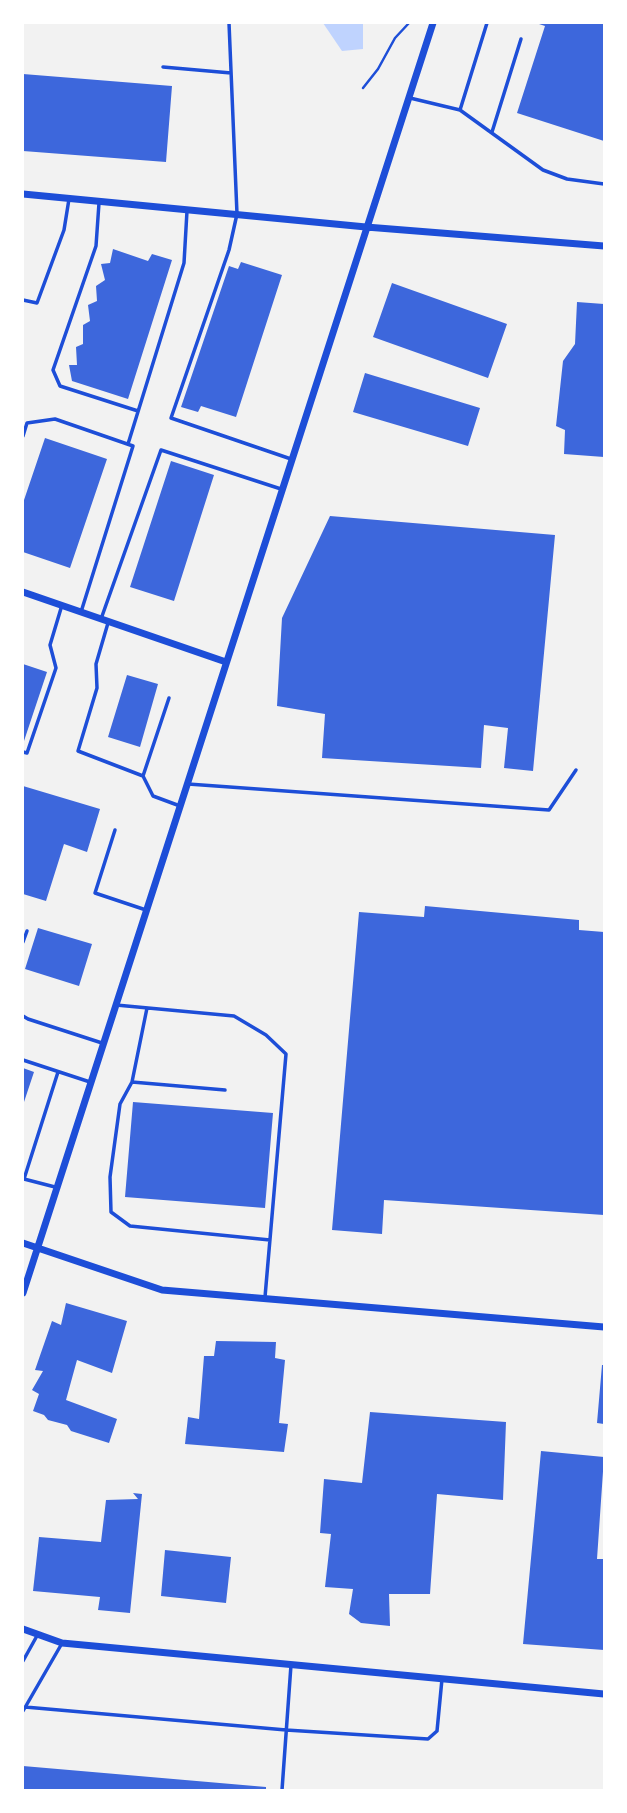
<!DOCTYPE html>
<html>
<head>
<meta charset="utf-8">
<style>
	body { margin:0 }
	#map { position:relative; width:627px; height:1813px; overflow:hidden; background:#f2f2f2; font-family:"Golos Text",sans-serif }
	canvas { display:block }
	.frame { position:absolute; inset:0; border:24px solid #fff; pointer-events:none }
</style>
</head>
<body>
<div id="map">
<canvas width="627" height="1813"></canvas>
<div class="frame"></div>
</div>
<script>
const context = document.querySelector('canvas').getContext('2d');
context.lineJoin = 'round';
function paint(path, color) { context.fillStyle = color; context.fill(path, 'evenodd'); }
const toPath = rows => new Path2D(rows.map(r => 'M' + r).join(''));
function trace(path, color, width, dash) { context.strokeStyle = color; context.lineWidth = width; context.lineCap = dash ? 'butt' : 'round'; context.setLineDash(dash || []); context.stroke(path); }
paint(toPath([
	[323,23,363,23,363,49,342,51]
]), '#bfd3fe');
paint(toPath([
	[536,23,604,23,604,141,517,113,545,26],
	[23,74,172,86,166,162,23,151],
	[113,249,148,261,152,254,172,260,128,399,72,381,69,365,77,365,76,347,83,344,83,325,90,321,88,305,97,301,96,286,105,280,101,264,110,263],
	[241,262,282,275,236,417,201,406,198,412,181,407,229,266,238,269],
	[392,283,507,324,488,378,373,337],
	[577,302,604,304,604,457,564,454,565,430,556,426,563,361,575,344],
	[365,373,480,408,468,446,353,412],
	[45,438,107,459,70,568,23,552,23,503],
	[171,461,214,475,174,601,130,587],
	[330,516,555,535,533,771,504,768,508,728,484,725,481,768,322,758,325,714,277,706,282,618],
	[23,664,47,672,23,744],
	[127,675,158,684,140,747,108,737],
	[23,786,100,809,87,852,64,844,46,901,23,894],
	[425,906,579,920,579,930,604,932,604,1215,384,1200,382,1234,332,1230,359,912,424,917],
	[38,928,92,944,79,986,25,969],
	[23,1068,34,1072,23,1105],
	[133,1102,273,1113,265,1208,125,1197],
	[66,1303,127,1321,112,1373,77,1360,66,1400,117,1419,109,1443,71,1431,67,1425,48,1420,44,1415,33,1411,39,1394,32,1390,43,1371,35,1370,52,1321,61,1325],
	[216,1341,276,1342,275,1358,285,1360,279,1423,288,1424,284,1452,185,1444,188,1417,199,1419,204,1356,214,1356],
	[602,1365,604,1365,604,1424,597,1423],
	[370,1412,506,1422,503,1500,437,1494,430,1594,389,1594,390,1626,361,1623,349,1614,353,1589,325,1587,331,1534,320,1533,324,1479,362,1483],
	[541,1451,604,1457,597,1559,604,1559,604,1650,523,1644],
	[133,1493,142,1494,130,1613,98,1610,100,1597,33,1591,39,1537,101,1542,106,1500,138,1499],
	[165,1550,231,1557,226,1603,161,1596],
	[23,1766,266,1787,266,1790,23,1790]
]), '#3d67dc');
trace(toPath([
	[363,88,378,69,395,38,409,23]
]), '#1d4ed8', 2.5);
trace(toPath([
	[229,23,237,214,229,250,171,418,291,459],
	[163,67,231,73],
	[410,98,460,110,543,170,567,179,604,184],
	[460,110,487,23],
	[492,132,521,39],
	[99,203,96,246,53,370,60,386,138,411],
	[23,300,37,303,64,230,69,199],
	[23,436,27,423,55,419,133,446,81,612],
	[128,444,184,263,187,211],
	[101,619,161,450,281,489],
	[108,623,96,664,97,688,78,751,143,776,153,796,180,806],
	[23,752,27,753,56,668,50,645,62,605],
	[143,776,169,698],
	[188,784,549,810,576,770],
	[115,830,95,893,146,910],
	[23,942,27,931],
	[116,1005,234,1016,266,1035,286,1054,265,1297],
	[147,1008,132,1082,120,1104,110,1177,111,1212,130,1226,270,1240],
	[23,1016,28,1019,102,1043],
	[23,1060,90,1082],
	[132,1082,225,1090],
	[55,1187,24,1179,58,1072],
	[23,1661,38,1634],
	[25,1707,286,1730,428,1739,437,1731,442,1679],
	[23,1711,61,1645],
	[282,1790,291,1665]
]), '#1d4ed8', 3.5);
trace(toPath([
	[23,194,366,227,604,246],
	[23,592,226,662],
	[23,1243,162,1290,604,1327],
	[23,1293,433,23],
	[23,1629,62,1643,604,1694]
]), '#1d4ed8', 7);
</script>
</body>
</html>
